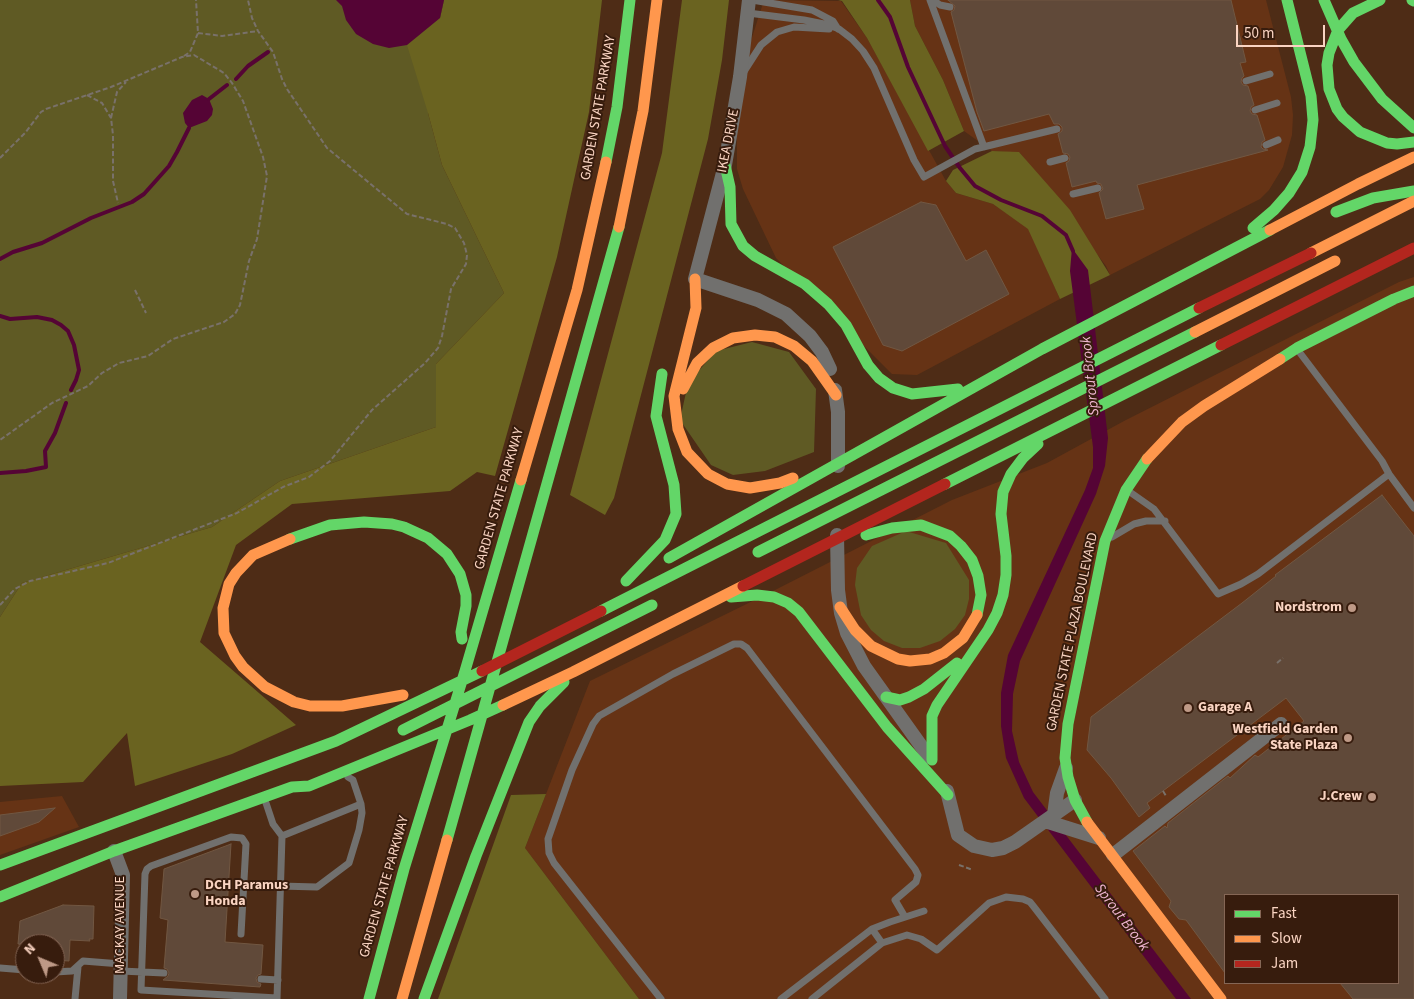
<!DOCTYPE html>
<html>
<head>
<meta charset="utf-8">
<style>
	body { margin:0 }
	#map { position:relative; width:1414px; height:999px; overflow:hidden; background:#4e2c16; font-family:"Source Sans 3",sans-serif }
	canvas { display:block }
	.legend { position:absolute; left:1224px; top:894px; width:175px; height:90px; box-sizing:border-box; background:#371c0d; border:1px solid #856655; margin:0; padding:6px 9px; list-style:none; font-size:15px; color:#fad4c2 }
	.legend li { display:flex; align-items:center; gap:10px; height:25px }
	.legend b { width:25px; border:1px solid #856655 }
	.north { position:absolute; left:15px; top:934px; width:50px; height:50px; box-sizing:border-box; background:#371c0d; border:1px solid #856655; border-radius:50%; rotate:315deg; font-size:14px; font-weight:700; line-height:20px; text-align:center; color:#fad4c2 }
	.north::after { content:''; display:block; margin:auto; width:18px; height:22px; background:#be9986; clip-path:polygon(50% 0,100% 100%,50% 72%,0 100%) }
	.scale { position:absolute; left:1236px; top:25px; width:89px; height:22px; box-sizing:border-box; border:2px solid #fad4c2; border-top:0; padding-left:6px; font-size:15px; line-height:18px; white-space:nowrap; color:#fad4c2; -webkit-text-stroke:4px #371c0d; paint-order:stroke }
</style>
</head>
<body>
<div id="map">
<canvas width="1414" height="999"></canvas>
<ul class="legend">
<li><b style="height:6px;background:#63d668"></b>Fast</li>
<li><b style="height:6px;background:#ff974d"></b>Slow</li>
<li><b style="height:6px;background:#b3261e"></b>Jam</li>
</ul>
<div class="north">N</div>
<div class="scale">50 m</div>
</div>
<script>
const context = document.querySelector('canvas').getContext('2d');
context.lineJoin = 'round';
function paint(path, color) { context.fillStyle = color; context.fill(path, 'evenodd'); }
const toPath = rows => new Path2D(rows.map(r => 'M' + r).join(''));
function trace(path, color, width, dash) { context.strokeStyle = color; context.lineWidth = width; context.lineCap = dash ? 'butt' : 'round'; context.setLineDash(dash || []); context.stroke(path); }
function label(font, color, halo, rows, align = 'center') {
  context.font = font + ' "Source Sans 3",sans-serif'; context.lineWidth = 4; context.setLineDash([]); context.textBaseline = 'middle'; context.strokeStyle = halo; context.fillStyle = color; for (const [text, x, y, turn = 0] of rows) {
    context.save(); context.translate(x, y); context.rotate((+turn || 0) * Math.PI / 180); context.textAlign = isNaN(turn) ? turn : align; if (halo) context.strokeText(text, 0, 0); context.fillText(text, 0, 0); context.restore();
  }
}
paint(toPath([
	[764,0,841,1,867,38,946,181,956,193,993,204,1029,229,1060,299,917,375,892,374,776,258,743,189,737,169,737,124,746,56],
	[910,0,1266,0,1291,97,1293,115,1292,135,1283,167,1269,190,1260,199,1110,275,1106,266,1020,153,992,151,964,131,943,80,915,26],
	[1414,277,1414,999,639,999,525,848,590,681,775,590,952,500,1047,463,1124,421,1399,282],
	[1225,895,1398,895,1398,983,1225,983],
	[62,796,79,827,0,855,0,802]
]), '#663315');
paint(toPath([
	[0,0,444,0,440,18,428,113,442,165,504,293,436,364,436,427,280,481,212,527,22,583,0,617],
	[752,342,789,352,816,389,814,452,765,471,733,475,711,465,680,420,688,383,716,351],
	[906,531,946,543,969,580,969,599,965,615,955,629,940,641,920,648,902,648,884,641,871,630,861,615,855,585,857,568,872,546]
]), '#5f5a24');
paint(toPath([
	[444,0,602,0,589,112,557,257,495,476,477,472,450,491,292,504,236,545,200,642,296,725,232,754,135,786,127,733,83,782,0,786,0,617,22,583,212,527,280,481,436,427,436,364,504,293,442,165,428,113,407,45,440,18],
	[682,0,729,0,722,60,708,139,614,498,605,515,570,495,662,153],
	[838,0,910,0,915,26,943,80,964,131,928,151,867,38,842,1],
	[992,151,1019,152,1070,210,1110,275,1060,299,1028,229,993,204,956,193,946,181,953,170],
	[546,794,525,848,639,999,438,999,511,795]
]), '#6a6320');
paint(toPath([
	[336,0,444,0,440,18,407,45,389,48,373,44,356,34,346,20,342,6],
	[202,95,209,99,213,109,212,115,207,121,189,128,185,123,183,113,192,100],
	[1072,248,1088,270,1108,438,1105,466,1096,494,1020,661,1013,694,1012,731,1019,762,1033,792,1191,999,1176,999,1024,798,1006,758,1001,726,1001,693,1008,655,1085,490,1093,468,1093,447,1070,271]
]), '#550435');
trace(toPath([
	[878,0,890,17,908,67,945,146,960,168,975,186,1001,200,1042,216,1066,235,1073,251],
	[236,79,248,66,268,52],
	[209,99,227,85],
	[0,259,13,252,42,243,91,218,132,202,144,194,169,166,177,152,189,128],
	[0,316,10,319,37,317,52,320,61,325,68,331,74,345,79,370,76,380,71,390],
	[0,473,26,471,46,467,45,451,55,433,66,403]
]), '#550435', 4);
const building = toPath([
	[948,0,1231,0,1246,62,1240,63,1244,76,1242,78,1241,82,1243,85,1248,86,1254,105,1251,107,1250,111,1252,114,1257,115,1265,140,1262,142,1261,147,1263,149,1268,150,1137,185,1144,209,1106,219,1099,193,1103,189,1101,184,1097,183,1096,181,1072,187,1066,163,1069,161,1070,157,1068,154,1063,153,1058,134,1062,131,1062,127,1059,124,1054,124,1049,114,984,131,977,112,951,12,954,10,955,6,948,0],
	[921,202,936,205,966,261,986,250,1009,294,902,351,883,345,833,247,921,202],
	[1382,495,1414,536,1414,999,1353,999,1340,983,1398,983,1398,895,1225,895,1225,973,1186,920,1179,919,1169,907,1171,901,1133,851,1165,826,1167,828,1168,823,1228,776,1230,778,1255,755,1258,757,1304,721,1286,698,1147,803,1150,808,1139,817,1111,778,1087,750,1091,717,1242,603,1276,576,1275,575,1382,495],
	[55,808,39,822,0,836,0,815,55,808],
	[231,844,225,942,263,945,261,974,258,975,256,978,257,982,261,984,260,987,163,980,168,976,169,973,167,969,164,968,168,920,160,918,164,869,231,844],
	[63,905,94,906,93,939,89,939,90,941,70,940,69,961,55,960,55,944,18,944,20,921,63,905]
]);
paint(building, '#604939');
trace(building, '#715742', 1);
trace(toPath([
	[198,33,222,36,258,31],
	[184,56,190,52,198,33,196,0],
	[87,95,102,103,111,118,113,135,113,181,118,203],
	[111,118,117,92,126,82],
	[0,158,25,133,41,112,46,109,111,87,182,57,194,55,224,73,232,83,243,101,263,157,267,176,257,239,249,261,240,305,235,314,224,322,173,339,148,356,119,363,102,373,88,386,52,403,0,440],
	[135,290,146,313],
	[0,605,15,589,30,581,108,563,237,513,283,487,309,477,330,461,372,410,425,363,438,348,442,336,451,289,466,264,467,255,464,243,455,228,447,224,407,214,327,148,287,89,282,79,273,52,258,31,252,18,248,0],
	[1277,663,1283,658],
	[1163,791,1166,796],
	[959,865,973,870]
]), '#79716a', 2, [5, 2.5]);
trace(toPath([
	[752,0,812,10,833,21,838,29],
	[930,0,984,147],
	[933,0,940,5,950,7],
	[748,13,804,20,829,25,839,29,852,39,863,51,874,68,914,160,924,177,975,149,1057,129],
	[743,73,761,45,777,32,794,27,829,29],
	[1246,81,1270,74],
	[1255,110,1277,103],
	[1266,145,1278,140],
	[1050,162,1065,158],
	[1073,194,1098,188],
	[1297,349,1382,461,1389,474,1414,508],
	[1127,490,1154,509,1218,594,1241,584,1258,574,1389,474],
	[1112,537,1134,524,1146,521,1165,521],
	[348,777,353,780,361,804],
	[266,803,273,824,282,836,277,999],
	[243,885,317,887,349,863,359,830,362,813,361,804,282,836],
	[872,929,882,943,907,935,921,939,937,950,989,903,1006,897,1023,899,1030,902,1034,907,1105,999],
	[241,934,246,844,242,838,231,837,151,866,147,869,145,874,141,990,277,998],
	[0,968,25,970],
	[121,971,164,973],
	[55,972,72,971,83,961,121,964],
	[261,979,278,980],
	[75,999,78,967],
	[661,999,554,863,549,853,548,839,572,770,593,724,599,716,673,674,734,644,741,644,747,648,915,869,918,875,916,882,895,900,905,917],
	[781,999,872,929,890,922,924,911],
	[812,999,882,943]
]), '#71706e', 7);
trace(toPath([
	[749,0,740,77,725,165,695,279,758,300,786,314,810,336,822,352,830,369],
	[835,390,838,412,838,466],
	[837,535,838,590,841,613,847,633,864,666,929,757],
	[947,791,958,835,974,846,992,850,1003,848,1015,842,1075,800],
	[1054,815,1057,793,1066,768],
	[1045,821,1099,838],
	[114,851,123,875,120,999],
	[1113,855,1281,724]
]), '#71706e', 14);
trace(toPath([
	[1324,0,1341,39,1354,62,1382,99,1414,128],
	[1380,0,1353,13,1338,30,1329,53,1327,65,1329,89,1337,109,1343,117,1360,132,1387,143,1397,144,1414,142],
	[1412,0,1414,1],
	[606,162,617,107,630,0],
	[725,165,730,187,731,224,743,246,755,256,805,284,828,304,846,325,868,365,879,378,893,388,912,394,958,389],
	[1336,212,1373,198,1414,191],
	[1253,228,1274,210,1289,193,1302,172,1310,147,1313,120,1311,96,1287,0],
	[1280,359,1297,348,1394,299,1414,291],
	[945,484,1221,345],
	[866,535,892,528,921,525,950,536,961,546,972,560,978,576,981,595,977,615],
	[290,539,330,525,364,522,392,524,404,527,428,538,447,554,460,574,466,595,466,606,461,632,462,639],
	[758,552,1195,332],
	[669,558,1042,349,1270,230],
	[626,581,665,540,676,514,674,485,656,416,662,374],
	[731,597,757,595,774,597,788,603,799,612,887,727,948,795],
	[601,611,1199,308],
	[886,697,900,700,909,697,924,689,957,663],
	[403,730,652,605],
	[932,760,932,716,937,705,988,630,997,613,1003,595,1006,575,1006,556,1001,514,1003,492,1011,474,1023,458,1038,444],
	[1087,822,1075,800,1068,777,1065,758,1068,724,1105,541,1126,490,1147,459],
	[447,840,619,227],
	[0,865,336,741,482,671],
	[0,897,114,851,292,787,309,786,470,720,503,705],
	[369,999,404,869,465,671,521,480],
	[424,999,476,856,529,722,540,706,564,682]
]), '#63d668', 11);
trace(toPath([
	[619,227,643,111,657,0],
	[1270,230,1358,184,1414,157],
	[1311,253,1414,201],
	[695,279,696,308,674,396,678,429,687,452,708,474,727,484,750,488,780,483,793,478],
	[1195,332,1335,261],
	[683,389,697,363,713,348,733,338,755,335,775,337,794,346,812,361,836,395],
	[1147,459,1182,422,1204,406,1280,359],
	[521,480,577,290,606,162],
	[290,539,253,555,236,573,229,584,223,608,224,633,235,656,243,667,265,687,294,702,310,706,342,706,403,695],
	[840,607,855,630,871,646,898,659,910,661,930,659,944,653,963,638,977,615],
	[503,705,573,672,743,586],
	[1087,822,1221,999],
	[402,999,447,840]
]), '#ff974d', 11);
trace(toPath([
	[1199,308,1311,253],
	[1221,345,1414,248],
	[743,586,945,484],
	[482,671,601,611]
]), '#b3261e', 11);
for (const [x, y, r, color] of [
	[1352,608,5,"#be9986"],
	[1188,708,5,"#be9986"],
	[1348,738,5,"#be9986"],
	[1372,797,5,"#be9986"],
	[195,894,5,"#be9986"]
]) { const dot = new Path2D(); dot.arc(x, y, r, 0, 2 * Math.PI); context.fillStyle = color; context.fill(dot); trace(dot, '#371c0d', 2); }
label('14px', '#fad4c2', '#371c0d', [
	["GARDEN STATE PARKWAY",599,108,-80],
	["IKEA DRIVE",729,141,-79],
	["GARDEN STATE PARKWAY",500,499,-74],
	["GARDEN STATE PLAZA BOULEVARD",1073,632,-78],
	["GARDEN STATE PARKWAY",385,887,-74],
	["MACKAY AVENUE",121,925,-90]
]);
label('bold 14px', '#fad4c2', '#371c0d', [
	["Nordstrom",1342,608],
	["Garage A",1198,708,"left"],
	["Westfield Garden",1338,730],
	["State Plaza",1338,746],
	["J.Crew",1362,797],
	["DCH Paramus",205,886,"left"],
	["Honda",205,902,"left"]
], 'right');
label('italic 15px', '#f0b6d2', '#371c0d', [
	["Sprout Brook",1091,376,-96],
	["Sprout Brook",1121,918,53]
]);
</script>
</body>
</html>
